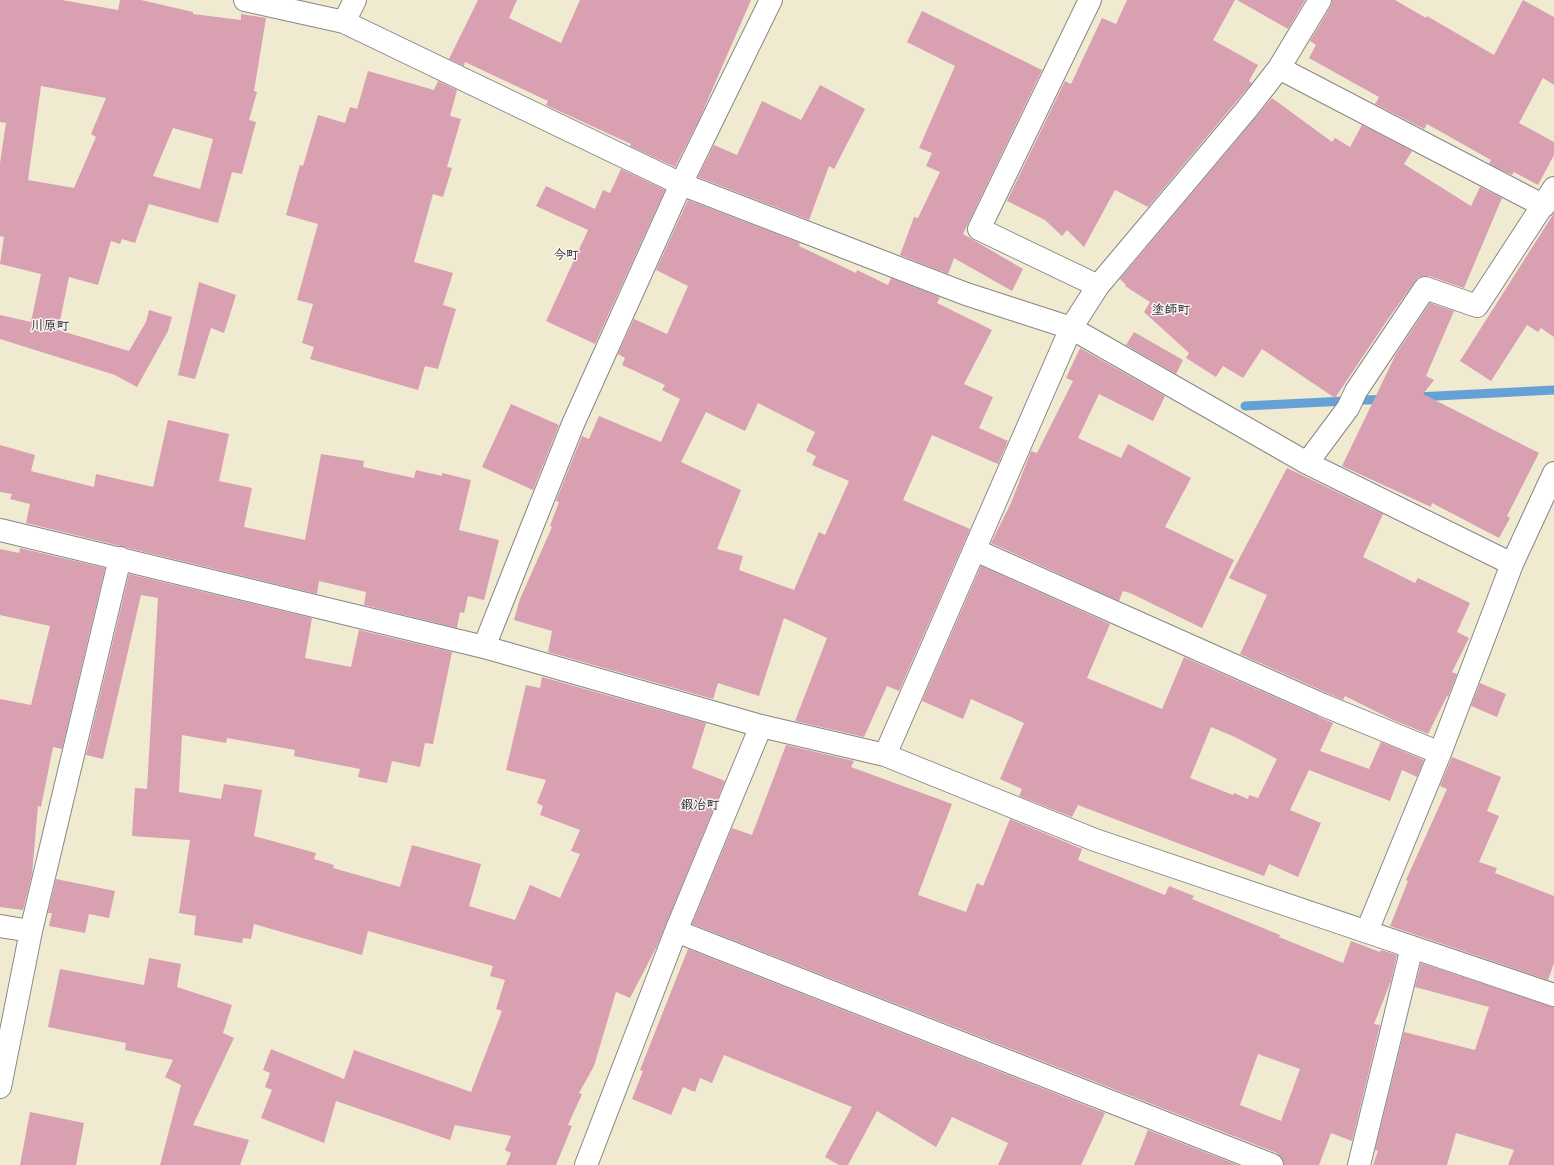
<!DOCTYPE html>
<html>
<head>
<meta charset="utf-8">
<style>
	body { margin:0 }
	canvas { display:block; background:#f0ead1 }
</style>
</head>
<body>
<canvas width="1554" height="1165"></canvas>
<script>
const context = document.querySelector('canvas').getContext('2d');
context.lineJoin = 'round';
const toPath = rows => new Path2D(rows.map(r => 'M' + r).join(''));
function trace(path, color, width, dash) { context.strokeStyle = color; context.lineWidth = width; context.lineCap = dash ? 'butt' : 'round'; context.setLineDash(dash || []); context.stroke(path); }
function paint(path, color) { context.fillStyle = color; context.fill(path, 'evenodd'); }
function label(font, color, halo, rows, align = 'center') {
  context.font = font + ' Pangolin,"Klee One",sans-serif'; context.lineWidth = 3; context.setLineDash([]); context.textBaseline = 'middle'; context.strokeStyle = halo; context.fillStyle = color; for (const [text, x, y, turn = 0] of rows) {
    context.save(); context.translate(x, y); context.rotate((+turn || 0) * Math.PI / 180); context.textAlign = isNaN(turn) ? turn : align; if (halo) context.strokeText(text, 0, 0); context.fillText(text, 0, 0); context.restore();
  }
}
trace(toPath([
	[1417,397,1554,390],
	[1245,406,1386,399]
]), '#66a1d6', 9);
paint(toPath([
	[0,0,62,0,118,10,120,0,141,0,193,12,193,14,241,20,241,14,266,18,254,91,257,92,249,120,256,122,242,174,232,172,218,223,149,204,135,243,122,239,120,244,111,241,98,285,69,277,58,330,129,351,146,322,149,310,172,317,168,331,137,387,115,375,0,339,0,315,31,322,41,274,0,264,4,237,0,236,0,163,6,123,0,122],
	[41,86,106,98,91,134,96,137,74,188,28,180],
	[173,128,213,139,200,189,153,176],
	[478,0,517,0,509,18,561,43,580,0,751,0,699,120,675,167,630,146,631,144,546,105,548,101,465,62,464,66,449,59],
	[1127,0,1235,0,1213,40,1258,65,1249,81,1252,83,1148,207,1115,190,1084,247,1067,230,1062,236,1045,220,1007,201,1065,81,1071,84,1102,18,1116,24],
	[1237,0,1305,0,1288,29],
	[1332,0,1395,0,1426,18,1427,16,1494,55,1523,0,1554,17,1554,85,1543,78,1519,123,1554,142,1554,155,1538,185,1514,172,1512,175,1489,164,1491,160,1427,124,1424,129,1375,104,1379,97,1309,58,1316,45,1310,41,1331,6],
	[922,11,1042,70,963,234,1023,269,1012,291,954,258,948,274,900,255,914,217,918,218,940,172,926,166,932,153,919,148,955,66,907,42],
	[368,71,434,90,438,81,457,90,450,116,461,119,447,167,452,168,443,197,433,194,414,262,453,273,443,305,456,309,438,369,425,366,418,390,310,359,314,347,302,343,313,304,297,300,318,224,286,215,300,165,303,166,318,115,345,123,350,107,357,109],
	[820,85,865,109,834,169,829,166,809,220,698,177,714,145,737,155,762,101,801,120],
	[1272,98,1332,142,1335,138,1350,147,1362,125,1412,151,1404,164,1471,206,1480,187,1502,198,1464,288,1429,276,1418,277,1388,319,1335,398,1262,349,1243,378,1223,366,1216,377,1186,358,1189,353,1144,312,1150,302,1125,286,1126,285,1120,279],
	[621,169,665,190,595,344,546,321,588,230,536,206,546,186,595,209,603,190,610,193],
	[688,200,800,243,799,246,856,273,857,270,888,285,891,278,940,297,937,303,992,330,964,384,993,397,979,428,1008,441,998,464,932,435,903,500,970,529,899,691,887,686,864,737,795,721,827,638,784,618,759,696,718,683,713,699,548,652,552,631,514,620,520,599,552,527,550,526,559,502,556,501,582,436,589,439,599,416,661,442,680,399,662,390,665,385,622,365,625,358,618,354,634,319,667,334,688,286,656,270],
	[758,403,815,432,806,451,816,456,812,465,849,481,825,535,819,532,794,590,739,570,743,556,717,549,741,490,681,462,706,412,745,431],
	[1554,213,1554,337,1541,328,1538,332,1527,325,1491,381,1460,361],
	[199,282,236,295,224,333,211,328,195,379,178,375],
	[1430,303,1454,311,1426,376,1434,380,1423,394,1539,453,1507,516,1510,518,1499,538,1432,503,1431,507,1342,466,1396,354],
	[1134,332,1183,360,1176,374,1126,345],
	[1080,348,1165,396,1153,421,1099,394,1078,438,1121,458,1128,444,1191,478,1165,527,1234,560,1202,628,1130,593,1123,591,1119,601,991,543,1011,503,1031,451,1037,453,1073,381,1066,378],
	[511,404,559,425,533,490,482,467],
	[168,420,229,434,219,481,252,488,244,527,305,540,321,454,364,461,363,467,414,478,416,470,442,476,442,473,471,480,459,530,499,540,484,600,468,596,464,613,460,612,457,628,364,605,366,592,319,581,317,594,26,523,30,504,10,499,12,494,0,492,0,445,35,455,31,471,94,487,96,474,153,487],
	[1287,468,1383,514,1363,557,1415,583,1418,578,1470,603,1457,632,1469,638,1452,672,1457,674,1448,697,1447,696,1428,734,1391,719,1345,696,1343,700,1240,654,1267,595,1229,578],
	[20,548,105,568,62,749,53,747,41,807,38,806,32,874,23,910,0,907,0,699,31,705,50,626,0,615,0,549,19,553],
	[981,566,1110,624,1087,678,1162,709,1184,657,1333,723,1320,751,1369,769,1381,742,1424,760,1417,777,1402,770,1390,801,1309,770,1290,810,1321,823,1298,877,1269,864,1264,876,1078,805,1072,817,1019,796,1022,789,1000,779,1024,723,971,699,963,719,922,701],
	[1211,727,1235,737,1277,759,1258,798,1249,795,1248,799,1234,793,1233,795,1190,778],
	[129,574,312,618,305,658,351,667,359,630,452,652,433,744,425,743,420,767,392,761,387,783,358,777,360,769,294,756,295,750,227,738,226,743,182,735,179,792,221,799,224,784,262,790,254,836,316,853,314,859,334,865,333,868,400,887,412,845,481,864,469,906,515,920,530,885,560,898,580,854,571,851,580,830,540,815,543,806,537,803,546,780,506,770,526,685,540,688,542,677,706,723,692,768,725,781,657,946,630,998,616,992,594,1066,579,1093,582,1094,568,1125,572,1126,556,1165,506,1165,511,1153,505,1150,511,1136,455,1125,450,1140,336,1101,324,1143,261,1118,272,1090,265,1087,270,1073,263,1070,271,1049,344,1079,354,1050,471,1092,502,1011,496,1009,505,980,490,976,493,966,368,931,362,955,254,924,251,939,243,938,242,943,194,935,196,916,179,913,190,840,132,836,135,788,147,789,158,598,141,595,103,759,86,755],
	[1480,683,1506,694,1497,717,1471,706],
	[786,745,854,761,851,767,952,804,918,895,966,912,977,883,983,886,1010,819,1082,849,1078,860,1165,895,1169,886,1194,896,1192,899,1280,935,1279,937,1343,963,1351,941,1380,952,1381,950,1397,955,1391,981,1374,1024,1380,1025,1352,1141,1331,1133,1319,1165,1284,1165,1282,1158,1277,1153,692,924,732,828,752,835],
	[1258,1054,1300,1069,1281,1121,1240,1105],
	[1452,757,1501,777,1487,811,1499,816,1479,862,1497,868,1495,873,1554,896,1554,963,1548,980,1390,926,1408,881,1406,880,1447,789,1440,786],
	[56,879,115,891,109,918,89,914,85,933,49,926,52,913,48,913],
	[688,949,1105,1113,1081,1165,998,1165,1008,1143,952,1117,936,1147,877,1111,848,1165,839,1165,825,1157,852,1107,724,1055,712,1083,700,1078,695,1092,683,1087,671,1115,632,1099,643,1071,640,1070],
	[149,958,181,964,177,987,232,1005,223,1033,234,1038,193,1125,249,1140,240,1165,160,1165,181,1085,165,1077,173,1060,125,1050,126,1043,48,1027,60,969,144,985],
	[1421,963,1554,1007,1554,1165,1508,1165,1514,1150,1456,1133,1447,1165,1373,1165,1378,1151,1375,1150,1404,1032,1475,1050,1489,1007,1415,987],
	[30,1112,84,1123,76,1165,20,1165],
	[1148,1130,1238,1165,1134,1165]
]), '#d8a0b1');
const street = toPath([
	[245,0,344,22,681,184,966,294,1071,328,1307,463,1512,564],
	[1090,0,979,229,1098,286],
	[344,22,355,0],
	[1279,68,1544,206],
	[1307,463,1348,408,1356,391,1425,288,1477,306,1554,188],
	[0,530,484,647,761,726,885,755,1095,840,1554,995],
	[975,550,1323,705,1440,753],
	[484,647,573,424,681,184,771,0],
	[885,755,1071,328,1098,286,1247,109,1279,68,1320,0],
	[0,926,31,931],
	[676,931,1272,1165],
	[1367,931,1440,753,1512,564,1554,473],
	[0,1087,31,931,120,558],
	[586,1165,676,931,761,726],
	[1359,1165,1412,947]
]);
trace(street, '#898686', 24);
trace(street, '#fff', 22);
label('bold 13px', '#22223b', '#fbf7ec', [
	["今町",566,256],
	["塗師町",1171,311],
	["川原町",50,327],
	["鍜冶町",700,806]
]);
</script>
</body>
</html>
